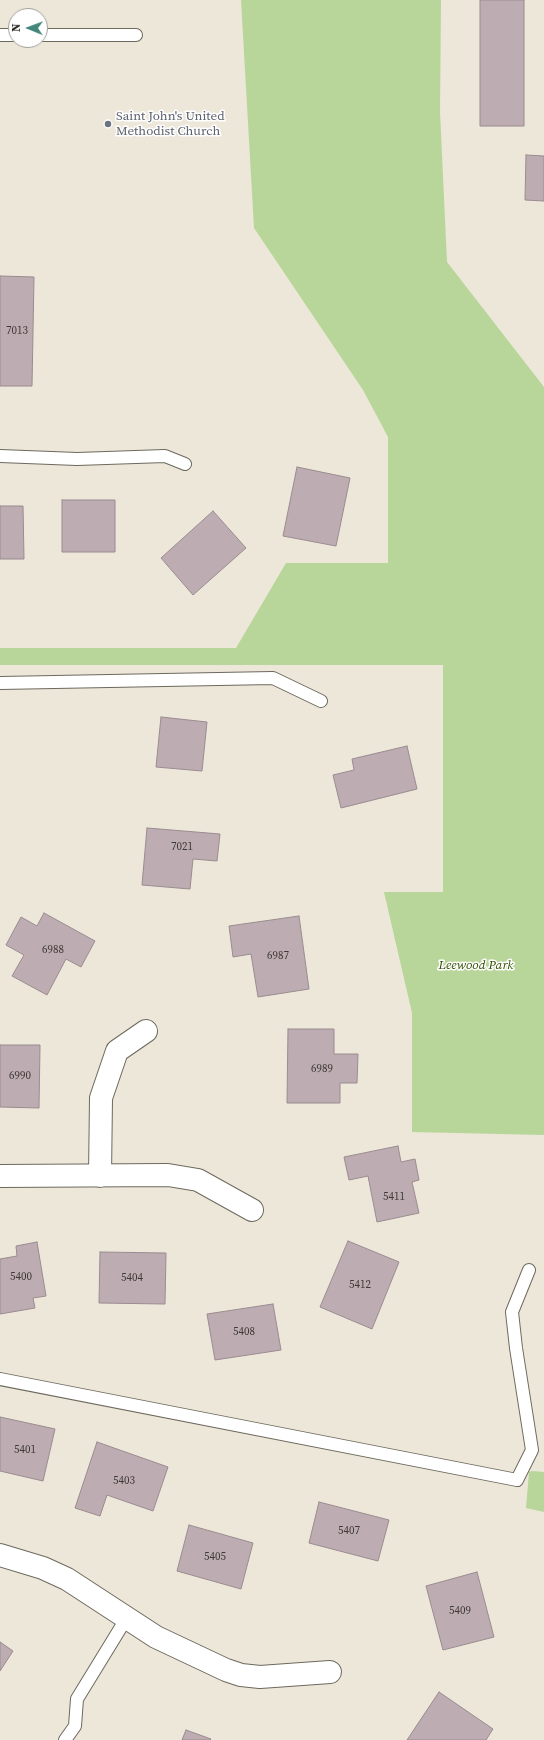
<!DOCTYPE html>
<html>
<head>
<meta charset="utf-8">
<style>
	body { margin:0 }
	#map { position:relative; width:544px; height:1740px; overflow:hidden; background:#ece7d9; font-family:"Source Serif 4",serif }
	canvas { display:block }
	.north { position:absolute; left:8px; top:8px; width:40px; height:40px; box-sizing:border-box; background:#fff; border:1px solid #a1a09e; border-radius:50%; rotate:271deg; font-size:11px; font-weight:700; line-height:16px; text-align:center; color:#13110c }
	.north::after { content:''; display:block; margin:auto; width:14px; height:18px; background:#42877c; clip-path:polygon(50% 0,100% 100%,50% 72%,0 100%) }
</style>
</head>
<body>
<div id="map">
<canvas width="544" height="1740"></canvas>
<div class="north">N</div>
</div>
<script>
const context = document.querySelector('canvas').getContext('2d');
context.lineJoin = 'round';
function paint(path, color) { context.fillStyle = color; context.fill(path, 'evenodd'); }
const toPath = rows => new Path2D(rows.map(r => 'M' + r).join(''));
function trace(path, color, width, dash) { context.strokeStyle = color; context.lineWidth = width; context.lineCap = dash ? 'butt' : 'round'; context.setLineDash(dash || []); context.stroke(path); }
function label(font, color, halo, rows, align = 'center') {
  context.font = font + ' "Source Serif 4",serif'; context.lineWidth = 3; context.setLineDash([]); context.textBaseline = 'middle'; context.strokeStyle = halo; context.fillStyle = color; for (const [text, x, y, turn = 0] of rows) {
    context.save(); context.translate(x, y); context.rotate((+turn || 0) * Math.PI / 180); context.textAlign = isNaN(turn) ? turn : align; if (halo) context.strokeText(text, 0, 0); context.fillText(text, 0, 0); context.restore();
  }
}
paint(toPath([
	[241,0,441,0,440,112,447,262,544,387,544,1135,412,1132,412,1013,384,892,443,892,443,665,0,665,0,648,236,648,286,563,388,563,388,437,363,390,254,228],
	[532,1471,544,1472,544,1512,526,1508,529,1472]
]), '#b8d59a');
const building = toPath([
	[480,0,524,0,524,126,480,126,480,0],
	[526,155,544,156,544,201,525,200,526,155],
	[0,276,34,277,32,386,0,386,0,276],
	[297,467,350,478,336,546,283,536,297,467],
	[62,500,115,500,115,552,62,552,62,500],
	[0,506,23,506,24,559,0,559,0,506],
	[213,511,246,548,193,595,161,558,213,511],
	[161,717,207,722,202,771,156,767,161,717],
	[407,746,417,789,341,808,333,775,354,770,352,759,407,746],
	[147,828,220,834,217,861,193,859,190,889,142,885,147,828],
	[44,913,95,941,81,967,66,959,47,995,12,976,24,955,6,945,21,917,37,926,44,913],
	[299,916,309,989,258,997,251,954,233,957,229,926,299,916],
	[288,1029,334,1029,334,1054,358,1054,357,1083,340,1083,340,1103,287,1103,288,1029],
	[0,1045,40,1045,39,1108,0,1107,0,1045],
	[398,1146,401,1162,415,1159,419,1180,412,1182,419,1213,377,1222,368,1176,349,1180,344,1157,398,1146],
	[348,1241,399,1262,372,1329,320,1307,348,1241],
	[37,1242,46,1296,33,1298,35,1308,0,1314,0,1259,17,1256,16,1246,37,1242],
	[100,1252,166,1253,165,1304,99,1303,100,1252],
	[273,1304,281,1350,215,1360,207,1314,273,1304],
	[0,1417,55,1429,43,1481,0,1471,0,1417],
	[97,1442,168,1467,153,1511,107,1495,100,1516,75,1508,97,1442],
	[319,1502,389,1520,378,1561,309,1543,319,1502],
	[189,1525,253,1543,241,1589,177,1571,189,1525],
	[477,1572,494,1637,443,1650,426,1586,477,1572],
	[0,1642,13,1651,0,1671,0,1642],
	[439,1692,493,1729,486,1740,407,1740,439,1692],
	[186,1730,211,1739,210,1740,182,1740,186,1730]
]);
paint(building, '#bdadb2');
trace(building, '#9a8b90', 1);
const service = toPath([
	[0,35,16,35],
	[40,35,136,35],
	[0,456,77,459,165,456,185,464],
	[0,683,273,678,321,701],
	[0,1379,517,1480,532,1450,516,1348,512,1312,529,1270],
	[65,1740,75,1726,77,1699,126,1619]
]);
const minor = toPath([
	[0,1176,168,1175,198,1180,252,1210],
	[100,1176,101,1098,117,1051,146,1031],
	[0,1555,43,1568,67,1579,156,1637,226,1670,241,1675,260,1677,330,1672]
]);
trace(service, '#6d695d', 14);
trace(minor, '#6d695d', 24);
trace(service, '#fff', 12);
trace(minor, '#fff', 22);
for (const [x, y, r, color] of [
	[108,124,4,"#6b7280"]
]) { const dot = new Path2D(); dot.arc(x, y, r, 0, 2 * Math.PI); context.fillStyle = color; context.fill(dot); trace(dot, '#fff', 1.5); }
label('11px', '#3e3836', null, [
	["7013",17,331],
	["7021",182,847],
	["6988",53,950],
	["6987",278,956],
	["6989",322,1069],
	["6990",20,1076],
	["5411",394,1197],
	["5400",21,1277],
	["5404",132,1278],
	["5412",360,1285],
	["5408",244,1332],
	["5401",25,1450],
	["5403",124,1481],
	["5407",349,1531],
	["5405",215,1557],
	["5409",460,1611]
]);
label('13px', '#5b616d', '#fff', [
	["Saint John's United",116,117],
	["Methodist Church",116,132]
], 'left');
label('italic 13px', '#324e00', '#fff', [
	["Leewood Park",476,966]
]);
</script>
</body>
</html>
